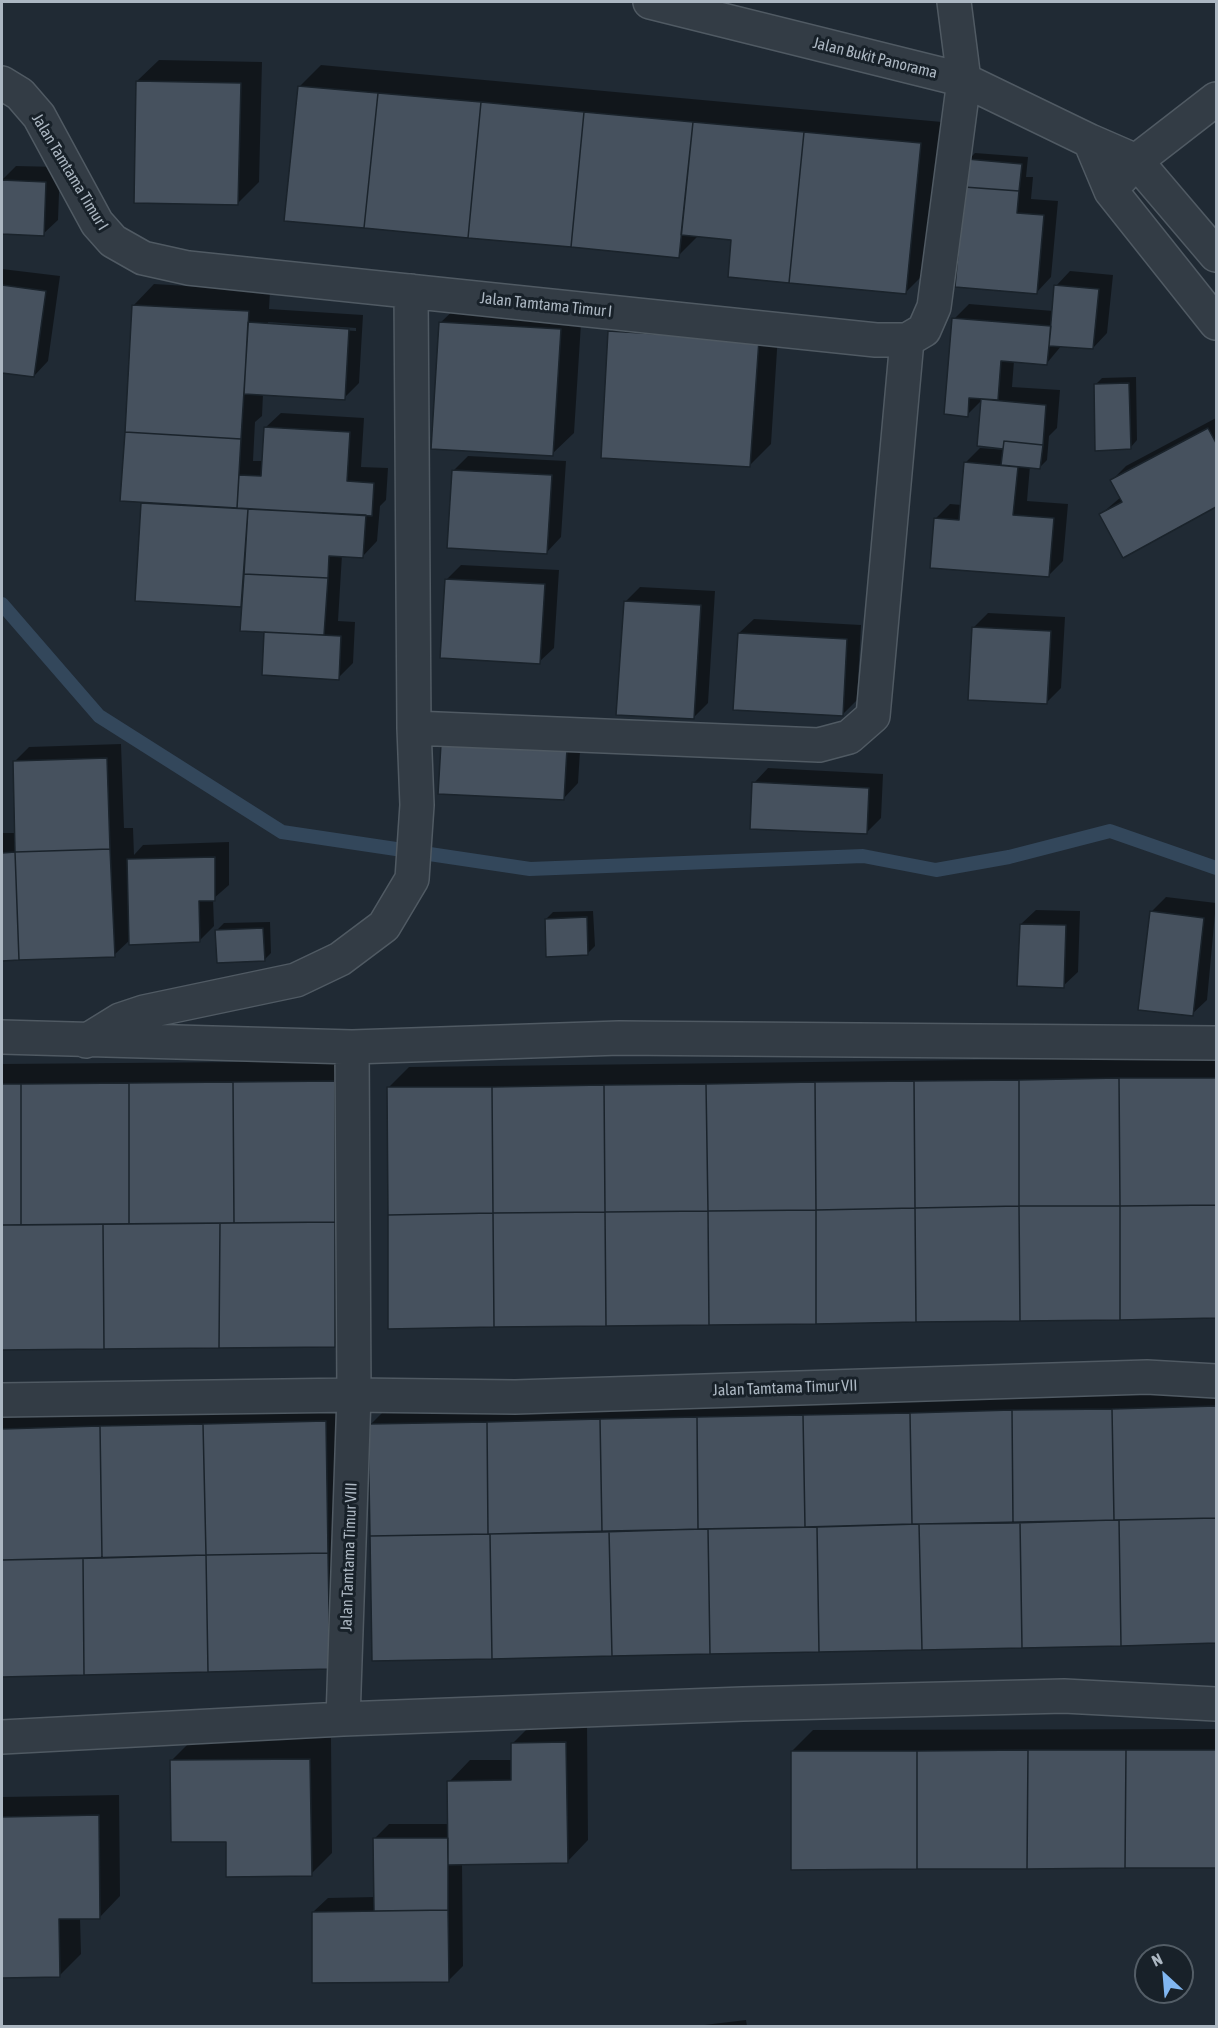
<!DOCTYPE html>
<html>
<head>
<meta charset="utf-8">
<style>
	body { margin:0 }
	#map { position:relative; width:1218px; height:2028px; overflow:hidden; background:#202a34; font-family:"Asap Condensed",sans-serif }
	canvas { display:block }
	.frame { position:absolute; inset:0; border:3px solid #acb7c2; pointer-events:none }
	.north { position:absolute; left:1134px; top:1944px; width:60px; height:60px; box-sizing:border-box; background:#182129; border:2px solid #535d66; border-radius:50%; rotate:334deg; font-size:16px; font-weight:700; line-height:24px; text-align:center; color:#acb7c2 }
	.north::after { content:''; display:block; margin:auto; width:21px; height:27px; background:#81b7f2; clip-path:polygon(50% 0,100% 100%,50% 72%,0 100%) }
</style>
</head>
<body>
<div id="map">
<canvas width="1218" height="2028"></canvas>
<div class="frame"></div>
<div class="north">N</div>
</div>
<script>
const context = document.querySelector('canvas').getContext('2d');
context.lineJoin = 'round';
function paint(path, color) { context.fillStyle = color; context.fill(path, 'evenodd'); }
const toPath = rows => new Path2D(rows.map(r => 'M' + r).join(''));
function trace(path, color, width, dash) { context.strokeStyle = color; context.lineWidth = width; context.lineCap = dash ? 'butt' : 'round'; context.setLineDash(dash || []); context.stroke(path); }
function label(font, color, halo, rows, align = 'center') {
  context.font = font + ' "Asap Condensed",sans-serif'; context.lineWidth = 6; context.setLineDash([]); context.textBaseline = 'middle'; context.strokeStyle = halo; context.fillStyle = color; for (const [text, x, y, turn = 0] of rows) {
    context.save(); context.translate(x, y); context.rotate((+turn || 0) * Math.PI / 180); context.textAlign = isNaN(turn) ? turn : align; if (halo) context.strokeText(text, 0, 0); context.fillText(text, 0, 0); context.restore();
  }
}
paint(toPath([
	[159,60,262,62,259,182,238,203,137,81],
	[321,65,942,122,927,271,906,292,733,238,699,235,678,256,300,86],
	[975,153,1028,157,1026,177,1033,177,1031,199,1058,201,1051,277,1037,292,968,160],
	[16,166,60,167,58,220,43,234,2,232,2,180],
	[2,269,60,276,48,361,34,376,2,371],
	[1070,271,1113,275,1107,333,1093,348,1062,345,1047,363,1014,361,1012,387,1060,390,1057,428,1049,436,1047,460,1040,467,1030,466,1027,501,1068,504,1063,561,1048,576,936,518,950,504,962,505,965,463,980,448,1007,450,1004,445,1002,447,983,399,967,415,954,319,969,304,1053,311,1056,286],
	[154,284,270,291,269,309,363,315,359,383,344,398,263,394,262,416,255,422,253,461,264,461,266,427,281,413,364,418,361,467,388,468,386,500,380,506,377,541,363,556,342,555,338,621,355,622,353,663,338,678,266,631,243,602,241,605,142,503,133,306],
	[268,322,356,328,356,331,268,325],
	[462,302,582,308,574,433,552,454,440,323],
	[631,311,779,319,771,444,750,465,610,332],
	[1136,377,1137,440,1130,448,1095,385,1102,378],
	[1216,418,1216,506,1124,556,1101,514,1121,497,1112,480,1126,466],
	[468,456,566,461,561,537,547,552,454,470],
	[461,565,559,570,554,648,539,662,447,579],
	[640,587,715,591,708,703,694,717,625,602],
	[988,613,1065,617,1061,688,1046,703,973,628],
	[754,619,861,625,857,700,842,715,739,633],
	[581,735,578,783,564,798,440,792],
	[121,744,124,828,133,828,134,855,143,845,229,842,229,885,213,899,214,926,199,941,131,939,114,955,2,959,2,833,16,833,14,762,29,747],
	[768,768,883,774,881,818,866,833,754,783],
	[1166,897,1216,903,1207,1000,1192,1014,1151,912],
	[1036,910,1080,911,1078,972,1063,986,1021,924],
	[593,911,595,946,588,953,546,919,553,912],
	[270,922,271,953,264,960,217,930,224,923],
	[1216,1057,1216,1317,390,1327,388,1088,409,1067],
	[355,1061,356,1324,334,1345,2,1349,2,1064],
	[1216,1386,1216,1642,374,1660,370,1425,391,1404],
	[347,1401,329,1668,2,1675,2,1408],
	[534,1722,587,1722,588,1840,567,1862,462,1863,463,1966,448,1981,313,1912,328,1898,375,1897,374,1839,389,1824,449,1824,449,1782,470,1760,513,1760,513,1743],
	[1216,1729,1216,1867,792,1868,792,1751,813,1730],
	[331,1738,332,1853,311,1874,227,1840,172,1760,193,1739],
	[119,1795,120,1896,99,1918,80,1918,81,1954,60,1975,2,1976,2,1797],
	[746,2020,747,2026,695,2026,696,2026]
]), '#0007');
trace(toPath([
	[2,604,99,716,282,832,530,869,863,856,936,870,1009,857,1110,831,1216,868]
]), '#33475b', 14);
const building = toPath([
	[136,81,241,83,238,205,134,203,136,81],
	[298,86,378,93,364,228,284,221,298,86],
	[378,93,481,102,468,238,364,228,378,93],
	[481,102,584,112,571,247,468,238,481,102],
	[584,112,693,122,679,258,571,247,584,112],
	[693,122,804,132,789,283,728,277,731,240,681,235,693,122],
	[804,132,921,143,906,294,789,283,804,132],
	[967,159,1022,164,1019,191,964,187,967,159],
	[2,180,46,182,44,236,2,234,2,180],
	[964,187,1019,191,1017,213,1044,215,1037,294,955,287,964,187],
	[2,285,46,291,34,377,2,373,2,285],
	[1054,285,1099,289,1093,349,1049,346,1054,285],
	[132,305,249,311,241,439,125,432,132,305],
	[952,318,1051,326,1047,365,1001,361,998,400,969,398,968,417,944,414,952,318],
	[248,322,349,329,345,400,244,394,248,322],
	[439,322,561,329,553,456,431,449,439,322],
	[608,331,759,340,750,467,601,458,608,331],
	[1129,383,1131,449,1095,451,1094,384,1129,383],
	[981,399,1046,405,1043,445,1004,441,1003,449,977,446,981,399],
	[264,427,350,432,347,481,374,483,372,516,237,508,239,475,261,476,264,427],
	[1208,428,1216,443,1216,507,1123,558,1099,514,1122,502,1110,480,1208,428],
	[125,432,241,439,237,508,120,501,125,432],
	[1004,441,1043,445,1040,469,1001,465,1004,441],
	[964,462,1018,467,1013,515,1054,518,1049,577,930,568,934,518,959,520,964,462],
	[452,470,552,475,547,554,447,548,452,470],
	[141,503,248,509,241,607,135,601,141,503],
	[248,509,366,515,363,558,329,556,328,578,244,574,248,509],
	[244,574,328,578,324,635,240,631,244,574],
	[445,579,545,584,540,664,440,658,445,579],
	[624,601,701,605,694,719,616,715,624,601],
	[972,627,1051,631,1047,704,968,700,972,627],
	[264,632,341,636,339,680,262,675,264,632],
	[738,633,847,639,843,716,733,710,738,633],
	[441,744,567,749,564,800,438,794,441,744],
	[107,758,110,849,15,852,13,761,107,758],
	[752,782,869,788,867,834,750,829,752,782],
	[110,849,115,957,19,960,15,852,110,849],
	[15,852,19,960,2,961,2,853,15,852],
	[215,857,215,901,199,901,200,942,129,945,127,859,215,857],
	[1150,911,1204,918,1193,1016,1138,1010,1150,911],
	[587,917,588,955,546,957,545,919,587,917],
	[1020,924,1066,925,1064,988,1017,986,1020,924],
	[263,928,265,961,217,963,215,930,263,928],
	[1119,1078,1216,1078,1216,1205,1120,1206,1119,1078],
	[1119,1078,1120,1206,1019,1206,1019,1080,1119,1078],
	[1019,1080,1019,1206,915,1208,914,1081,1019,1080],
	[335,1081,335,1222,234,1223,233,1082,335,1081],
	[914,1081,915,1208,816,1210,815,1082,914,1081],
	[233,1082,234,1223,129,1224,129,1083,233,1082],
	[815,1082,816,1210,708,1211,706,1084,815,1082],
	[129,1083,129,1224,21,1225,21,1084,129,1083],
	[2,1084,21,1084,21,1225,2,1225,2,1084],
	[706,1084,708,1211,605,1212,604,1085,706,1084],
	[604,1085,605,1212,493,1213,492,1087,604,1085],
	[387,1087,492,1087,493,1213,388,1215,387,1087],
	[1216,1205,1216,1318,1120,1320,1120,1206,1216,1205],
	[1019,1206,1120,1206,1120,1320,1020,1321,1019,1206],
	[1019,1206,1020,1321,916,1322,915,1208,1019,1206],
	[915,1208,916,1322,816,1324,816,1210,915,1208],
	[816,1210,816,1324,709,1325,708,1211,816,1210],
	[708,1211,709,1325,606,1326,605,1212,708,1211],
	[605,1212,606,1326,494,1327,493,1213,605,1212],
	[493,1213,494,1327,388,1329,388,1215,493,1213],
	[335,1222,335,1347,219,1348,220,1223,335,1222],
	[220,1223,219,1348,104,1349,103,1224,220,1223],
	[103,1224,104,1349,2,1350,2,1225,103,1224],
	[1216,1406,1216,1518,1114,1520,1112,1409,1216,1406],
	[1112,1409,1114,1520,1013,1523,1012,1410,1112,1409],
	[1012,1410,1013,1523,912,1524,910,1413,1012,1410],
	[910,1413,912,1524,805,1527,803,1415,910,1413],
	[803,1415,805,1527,698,1529,697,1417,803,1415],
	[697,1417,698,1529,602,1532,600,1419,697,1417],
	[600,1419,602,1532,488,1534,487,1422,600,1419],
	[326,1421,328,1553,206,1555,203,1424,326,1421],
	[487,1422,488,1534,370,1536,368,1424,487,1422],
	[203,1424,206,1555,102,1558,100,1426,203,1424],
	[100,1426,102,1558,2,1560,2,1429,100,1426],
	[1216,1518,1216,1643,1121,1646,1119,1520,1216,1518],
	[1119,1520,1121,1646,1022,1648,1020,1522,1119,1520],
	[1020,1522,1022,1648,922,1650,919,1524,1020,1522],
	[919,1524,922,1650,819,1652,817,1527,919,1524],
	[817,1527,819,1652,710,1654,708,1529,817,1527],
	[708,1529,710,1654,612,1656,609,1531,708,1529],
	[609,1531,612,1656,492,1659,490,1534,609,1531],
	[490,1534,492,1659,372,1661,370,1536,490,1534],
	[328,1553,330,1669,208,1672,206,1555,328,1553],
	[206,1555,208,1672,84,1675,83,1558,206,1555],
	[83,1558,84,1675,2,1677,2,1560,83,1558],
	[566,1742,568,1863,448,1865,447,1781,511,1780,511,1743,566,1742],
	[1028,1750,1027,1869,917,1869,917,1751,1028,1750],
	[1028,1750,1126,1750,1125,1868,1027,1869,1028,1750],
	[1126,1750,1216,1750,1216,1868,1125,1868,1126,1750],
	[791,1751,917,1751,917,1869,791,1870,791,1751],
	[310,1759,312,1876,226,1877,226,1842,171,1842,170,1760,310,1759],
	[99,1815,100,1919,59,1919,60,1977,2,1978,2,1817,99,1815],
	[373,1838,448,1838,448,1910,374,1911,373,1838],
	[448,1910,449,1982,312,1983,312,1912,448,1910]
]);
paint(building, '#46515e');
trace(building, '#1a232b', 1.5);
const minor = toPath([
	[650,2,964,80,1090,141,1136,161,1216,255],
	[2,83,20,94,39,116,97,223,113,241,143,258,188,268,876,340,907,340,924,330,934,307,964,80,954,2],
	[1090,141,1111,191,1216,323],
	[1121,178,1136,161,1216,99],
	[414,728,819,745,849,737,873,716,907,340],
	[2,1037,352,1047,619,1038,1216,1043],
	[86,1041,120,1020,144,1012,296,980,340,959,384,926,412,879,417,805,414,728,411,291],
	[2,1400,354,1395,515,1397,1147,1377,1216,1381],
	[343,1719,354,1395,352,1047],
	[2,1737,343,1719,743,1704,1064,1696,1216,1704]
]);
trace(minor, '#505a63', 36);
trace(minor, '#333c45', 33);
label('16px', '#acb7c2', '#182129', [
	["Jalan Bukit Panorama",875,58,14],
	["Jalan Tamtama Timur I",70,172,59],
	["Jalan Tamtama Timur I",546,305,6],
	["Jalan Tamtama Timur VII",785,1388,-2],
	["Jalan Tamtama Timur VIII",349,1557,-88]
]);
</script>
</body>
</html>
